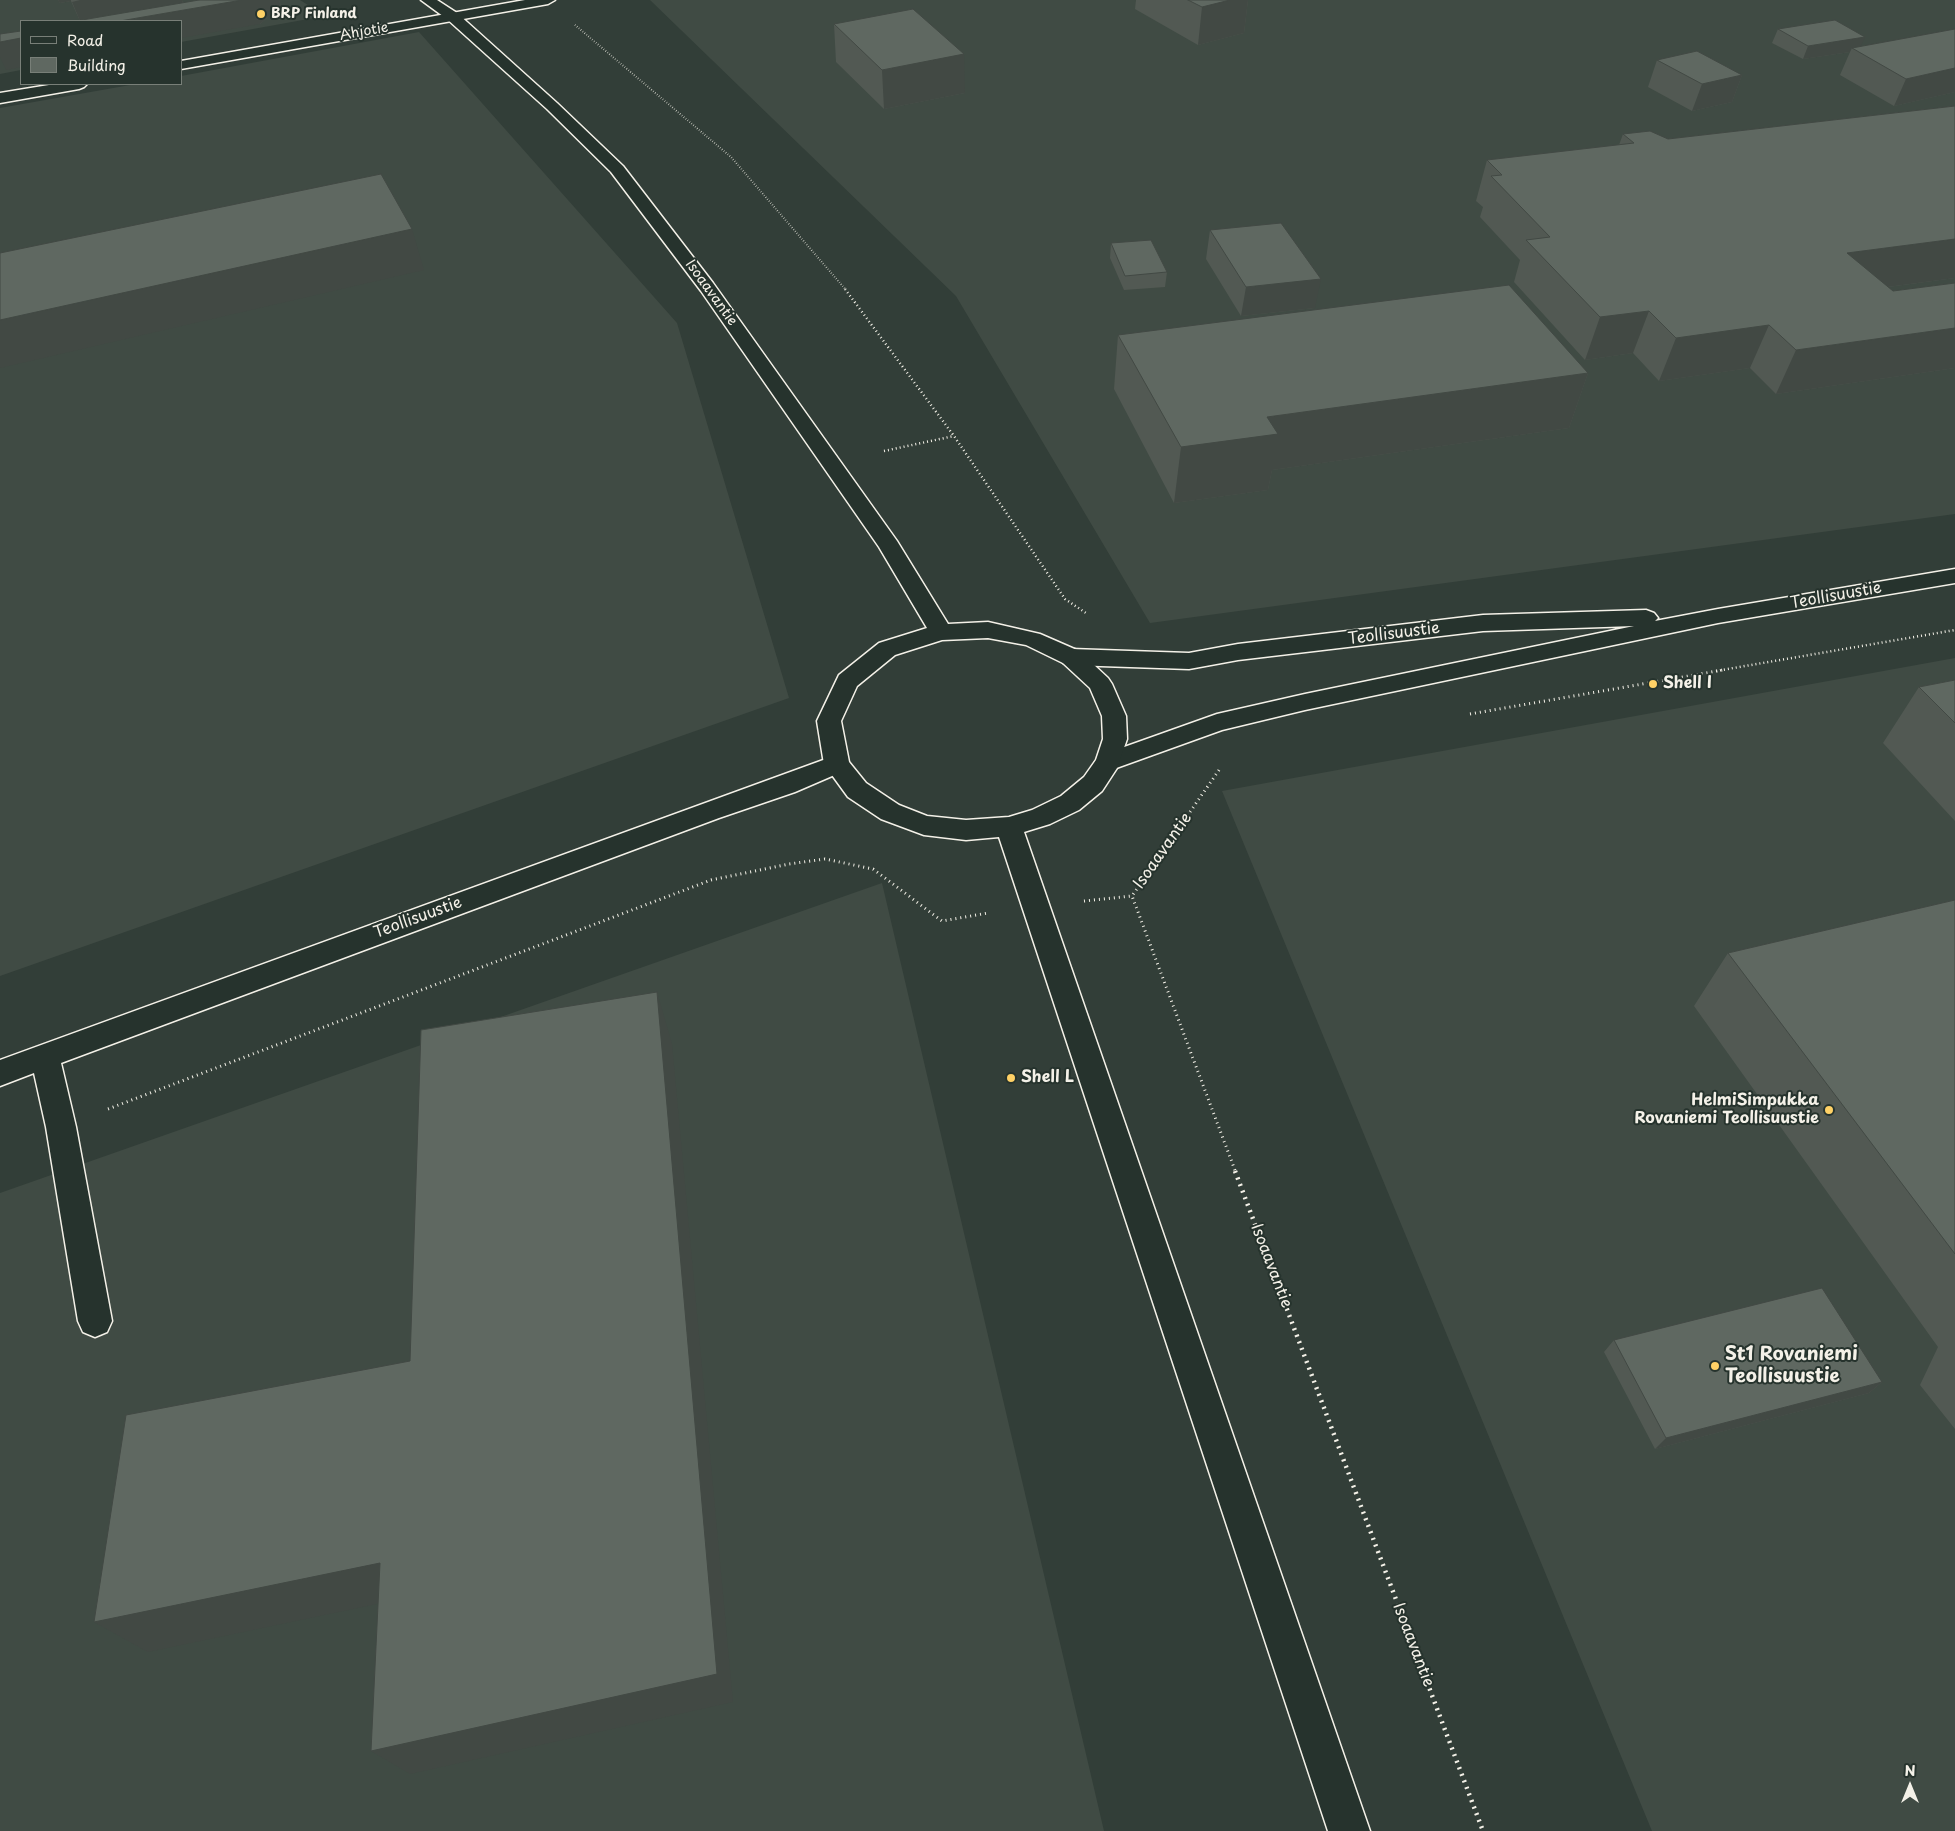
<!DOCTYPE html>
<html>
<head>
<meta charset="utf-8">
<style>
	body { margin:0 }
	#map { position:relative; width:1955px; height:1831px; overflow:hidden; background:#323e38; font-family:"Playpen Sans",sans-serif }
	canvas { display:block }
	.legend { position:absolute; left:20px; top:20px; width:162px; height:65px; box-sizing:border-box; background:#26332d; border:1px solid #787f78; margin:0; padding:6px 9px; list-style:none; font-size:15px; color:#f4f1e8 }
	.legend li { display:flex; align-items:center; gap:10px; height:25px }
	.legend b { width:25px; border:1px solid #787f78 }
	.north { position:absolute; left:1885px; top:1761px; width:50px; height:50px; -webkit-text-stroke:4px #26332d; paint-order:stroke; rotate:0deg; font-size:14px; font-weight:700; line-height:20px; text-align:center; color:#f4f1e8 }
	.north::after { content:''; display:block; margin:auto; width:18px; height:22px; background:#f4f1e8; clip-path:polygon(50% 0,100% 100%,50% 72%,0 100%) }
</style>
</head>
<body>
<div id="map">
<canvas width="1955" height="1831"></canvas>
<ul class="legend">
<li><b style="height:6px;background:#26332d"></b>Road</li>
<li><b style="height:14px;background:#5f6861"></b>Building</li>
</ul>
<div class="north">N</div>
</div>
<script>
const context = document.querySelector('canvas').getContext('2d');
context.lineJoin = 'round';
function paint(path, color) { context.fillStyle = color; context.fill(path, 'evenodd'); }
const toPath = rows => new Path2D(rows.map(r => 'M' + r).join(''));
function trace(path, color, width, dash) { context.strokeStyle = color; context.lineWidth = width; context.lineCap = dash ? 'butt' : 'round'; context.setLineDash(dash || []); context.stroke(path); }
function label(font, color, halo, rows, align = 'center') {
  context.font = font + ' "Playpen Sans",sans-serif'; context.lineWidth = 4; context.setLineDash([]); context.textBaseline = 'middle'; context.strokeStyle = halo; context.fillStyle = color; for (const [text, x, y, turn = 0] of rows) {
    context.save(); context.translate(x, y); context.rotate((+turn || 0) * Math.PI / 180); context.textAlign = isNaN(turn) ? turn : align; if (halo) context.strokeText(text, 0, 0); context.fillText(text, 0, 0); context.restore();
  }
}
paint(toPath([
	[0,0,300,0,325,16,181,42,181,21,21,21,21,70,0,74],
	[650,0,1955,0,1955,514,1150,623,956,296],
	[419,32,677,323,789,698,0,976,0,108,136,84,181,84,181,76],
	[1955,658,1955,1831,1652,1831,1222,791],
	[882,883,1104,1831,0,1831,0,1193]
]), '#404b44');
const minor = toPath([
	[525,0,555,0,548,4,181,69,181,61,525,0],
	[55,84,87,84,84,87,79,89,0,103,0,93,55,84],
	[1955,569,1955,583,1718,623,1305,710,1222,730,1108,771,1099,768,1095,762,1099,756,1217,714,1305,694,1634,626,1483,631,1238,660,1189,669,1071,665,1063,663,1059,657,1063,651,1071,649,1189,653,1238,644,1483,615,1646,610,1654,613,1658,618,1655,621,1718,609,1955,569],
	[837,755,846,758,850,764,846,770,795,792,719,818,61,1063,76,1127,112,1321,107,1332,95,1337,83,1332,78,1321,46,1127,34,1073,0,1086,0,1060,837,755]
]);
const major = toPath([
	[421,0,437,0,457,13,557,103,623,166,713,283,897,541,948,624,988,622,1040,634,1079,651,1108,678,1112,684,1126,716,1127,739,1117,768,1102,791,1079,810,1050,824,1024,832,1370,1831,1328,1831,999,837,966,840,924,835,881,819,848,797,824,764,817,721,839,675,879,643,927,628,879,547,701,291,611,172,547,109,447,19,421,0],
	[988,638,1026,645,1063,663,1090,688,1102,716,1103,739,1096,760,1084,777,1061,796,1032,810,1009,817,966,820,927,816,899,805,866,783,849,762,841,721,857,686,895,655,942,640,988,638]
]);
trace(minor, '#f4f1e8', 3);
trace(major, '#f4f1e8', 3);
trace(toPath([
	[575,25,731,157,846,290]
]), '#f4f1e8', 2, [0.5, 2]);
trace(toPath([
	[845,289,954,436,1065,599,1086,613],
	[884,451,954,436],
	[1716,671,1955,630]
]), '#f4f1e8', 2.5, [1, 3]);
trace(toPath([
	[1470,714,1723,670],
	[1219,770,1132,896,1236,1173],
	[1084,901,1132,896],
	[108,1109,711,880,789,864,825,859,873,869,942,921,988,913]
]), '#f4f1e8', 3, [1, 4]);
trace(toPath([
	[1235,1171,1483,1831]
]), '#f4f1e8', 4.5, [2, 5]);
paint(minor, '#26332d');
paint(major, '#26332d');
paint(toPath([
	[58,0,182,0,183,3,199,0,279,0,281,6,260,24,80,21,71,1,60,3],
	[1136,0,1248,0,1244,33,1198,45,1135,9],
	[834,24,965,93,884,109,836,62],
	[1778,29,1860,47,1955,29,1955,92,1894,106,1840,75,1850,52,1803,59,1772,43],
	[1657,60,1742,75,1732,102,1692,111,1648,87],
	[1955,106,1955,278,1888,287,1893,291,1955,283,1955,368,1776,394,1750,368,1659,381,1633,353,1585,360,1514,282,1520,260,1480,217,1483,207,1476,201,1487,160,1619,145,1623,134,1668,139],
	[1210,230,1315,308,1241,316,1206,259],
	[1111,243,1167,272,1165,287,1124,290,1110,258],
	[1118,335,1588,373,1569,428,1272,470,1268,490,1174,503,1114,389],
	[1955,680,1955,821,1883,743,1919,687],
	[1955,900,1955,1429,1920,1385,1938,1347,1694,1006,1728,953],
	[1614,1340,1882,1382,1869,1393,1655,1449,1604,1352]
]), '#525953');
paint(toPath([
	[58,0,71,0,71,1,60,3],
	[80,0,182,0,185,9,80,21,72,2],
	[242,0,279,0,281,6,260,24,181,38,181,21,120,21],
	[1209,0,1248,0,1244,33,1198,45,1202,7],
	[1865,37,1859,50,1852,48,1850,52,1803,59,1808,46],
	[21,38,21,67,6,70,0,57,0,42],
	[964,54,965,93,884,109,882,70],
	[1955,68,1955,92,1894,106,1906,79],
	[1742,75,1732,102,1692,111,1702,84],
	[412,229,424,270,0,368,0,320],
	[1955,239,1955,278,1827,295,1847,253],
	[1321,279,1315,308,1241,316,1246,287],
	[1649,311,1633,353,1585,360,1600,317],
	[1769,325,1750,368,1659,381,1676,338],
	[1955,328,1955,368,1776,394,1796,350],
	[1588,373,1569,428,1272,470,1268,490,1174,503,1181,447,1267,417],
	[657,992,672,1044,733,1702,410,1774,371,1751],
	[1882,1382,1869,1393,1655,1449,1666,1438],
	[380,1563,415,1596,148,1652,94,1622]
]), '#424944');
const building = toPath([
	[199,0,242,0,120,21,76,21,199,0],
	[1188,0,1230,0,1202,7,1188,0],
	[913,9,964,54,882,70,834,24,913,9],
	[1835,20,1865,37,1808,46,1778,29,1835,20],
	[1955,29,1955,68,1906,79,1852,48,1955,29],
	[21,31,21,38,0,42,0,34,21,31],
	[1697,51,1742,75,1702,84,1657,60,1697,51],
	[1955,106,1955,239,1847,253,1893,291,1955,283,1955,328,1796,350,1769,325,1676,338,1649,311,1600,317,1526,240,1550,237,1491,176,1502,175,1487,160,1634,143,1623,134,1650,131,1668,139,1955,106],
	[381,174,412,229,0,320,0,253,381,174],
	[1281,223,1321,279,1246,287,1210,230,1281,223],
	[1151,240,1167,272,1125,276,1111,243,1151,240],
	[1509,285,1588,373,1267,417,1278,434,1181,447,1118,335,1509,285],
	[1955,680,1955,723,1919,687,1955,680],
	[1955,900,1955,1254,1728,953,1955,900],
	[657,992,717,1674,371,1751,380,1563,94,1622,126,1415,410,1361,421,1030,657,992],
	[1822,1288,1882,1382,1666,1438,1614,1340,1822,1288]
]);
paint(building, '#5f6861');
trace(building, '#424944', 1);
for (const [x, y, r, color] of [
	[261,14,5,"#ffd166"],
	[1653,684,5,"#ffd166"],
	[1011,1078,5,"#ffd166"],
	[1829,1110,5,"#ffd166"],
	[1715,1366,5,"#ffd166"]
]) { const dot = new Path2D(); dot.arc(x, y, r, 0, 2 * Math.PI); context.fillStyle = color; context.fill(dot); trace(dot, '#26332d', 2); }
label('bold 14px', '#f4f1e8', '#26332d', [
	["BRP Finland",271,14]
], 'left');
label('14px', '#f4f1e8', '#26332d', [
	["Ahjotie",364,32,-10],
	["Isoaavantie",711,293,54]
]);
label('16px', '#f4f1e8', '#26332d', [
	["Teollisuustie",1836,596,-10],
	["Teollisuustie",1394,634,-7],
	["Isoaavantie",1163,851,-55],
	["Teollisuustie",418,918,-20],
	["Isoaavantie",1271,1266,69],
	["Isoaavantie",1413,1645,69]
]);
label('bold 16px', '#f4f1e8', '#26332d', [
	["Shell I",1663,684],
	["Shell L",1021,1078],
	["HelmiSimpukka",1819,1101,"right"],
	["Rovaniemi Teollisuustie",1819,1119,"right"]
], 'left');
label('bold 19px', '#f4f1e8', '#26332d', [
	["St1 Rovaniemi",1725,1355],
	["Teollisuustie",1725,1377]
], 'left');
</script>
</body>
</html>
